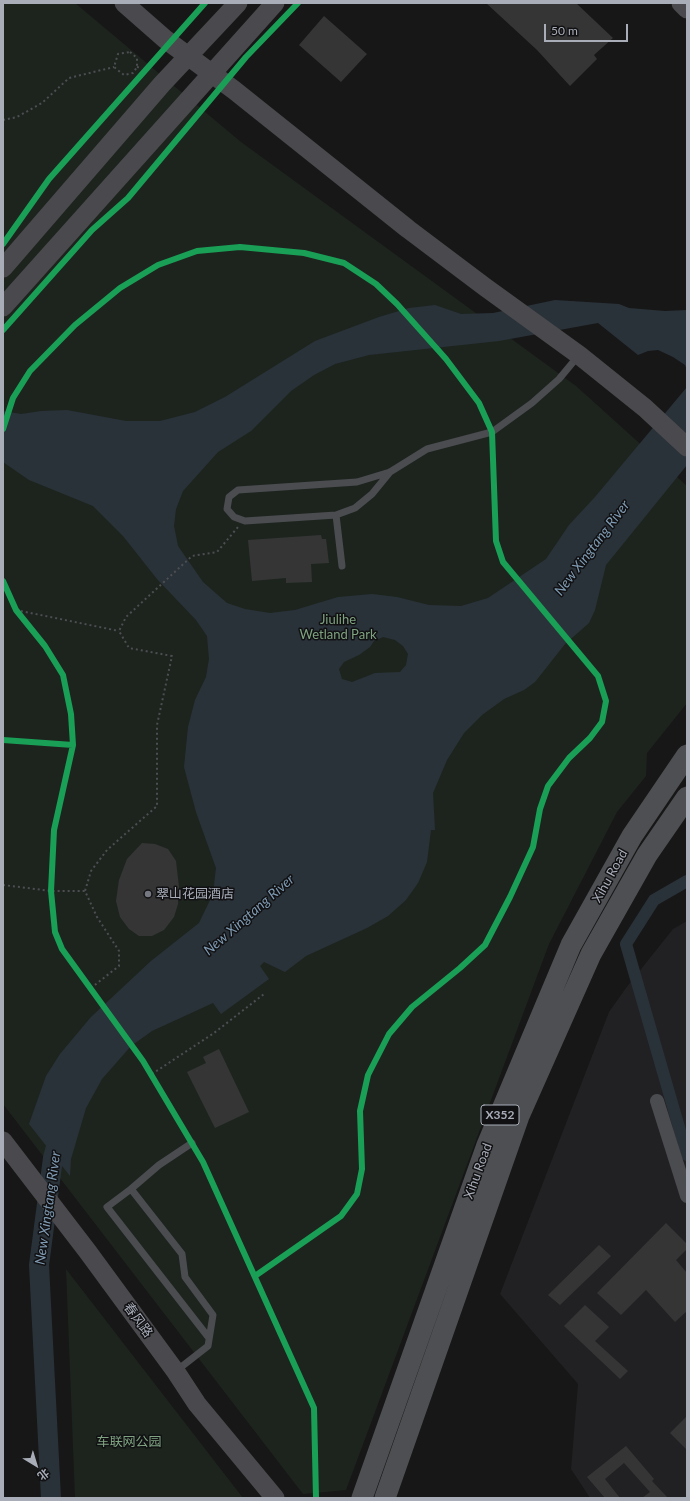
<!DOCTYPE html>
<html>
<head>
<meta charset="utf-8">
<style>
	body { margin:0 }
	#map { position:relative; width:690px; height:1501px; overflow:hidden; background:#171717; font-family:Lato,"Noto Sans SC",sans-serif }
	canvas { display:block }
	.frame { position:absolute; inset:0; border:4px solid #a8adb8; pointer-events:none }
	.north { position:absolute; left:16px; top:1445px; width:40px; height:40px; -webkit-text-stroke:3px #111113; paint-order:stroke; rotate:142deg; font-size:11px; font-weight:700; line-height:16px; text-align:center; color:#a8adb8 }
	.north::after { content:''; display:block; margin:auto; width:14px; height:18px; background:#a8adb8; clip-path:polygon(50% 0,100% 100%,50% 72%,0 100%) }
	.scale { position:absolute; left:544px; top:24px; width:84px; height:18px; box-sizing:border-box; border:2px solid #a8adb8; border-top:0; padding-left:5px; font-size:12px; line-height:14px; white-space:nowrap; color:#a8adb8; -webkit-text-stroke:3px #111113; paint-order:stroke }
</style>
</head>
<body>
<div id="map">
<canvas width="690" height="1501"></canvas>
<div class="frame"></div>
<div class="north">北</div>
<div class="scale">50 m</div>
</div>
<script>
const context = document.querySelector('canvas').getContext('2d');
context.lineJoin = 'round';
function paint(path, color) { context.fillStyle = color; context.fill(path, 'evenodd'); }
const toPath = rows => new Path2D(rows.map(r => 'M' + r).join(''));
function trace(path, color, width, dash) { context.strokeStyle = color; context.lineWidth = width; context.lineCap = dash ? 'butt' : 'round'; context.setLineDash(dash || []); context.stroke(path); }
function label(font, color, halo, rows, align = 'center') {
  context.font = font + ' Lato,"Noto Sans SC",sans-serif'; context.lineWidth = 3; context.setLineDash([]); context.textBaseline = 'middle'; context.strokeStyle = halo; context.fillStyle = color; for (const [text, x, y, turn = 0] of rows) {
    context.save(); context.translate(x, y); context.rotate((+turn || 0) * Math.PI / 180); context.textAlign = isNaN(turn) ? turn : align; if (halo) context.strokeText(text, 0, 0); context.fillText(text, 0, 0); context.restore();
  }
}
paint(toPath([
	[687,921,687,1498,590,1498,571,1469,578,1384,500,1294,609,1012,626,988,673,929]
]), '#212123');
paint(toPath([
	[3,3,75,3,241,142,576,386,687,486,687,703,647,753,646,776,617,812,549,944,346,1490,303,1494,3,1104],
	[66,1269,243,1498,75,1498]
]), '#1d241e');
paint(toPath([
	[555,300,619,304,629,308,665,311,687,310,687,370,685,365,673,357,658,350,648,351,638,355,598,323,499,341,369,355,335,364,314,375,291,391,251,431,218,452,183,491,176,509,174,526,178,546,203,582,227,603,245,609,270,613,295,610,338,597,372,594,397,597,429,605,461,606,488,598,546,559,569,525,595,497,687,387,687,465,606,565,595,610,589,623,565,644,535,682,524,690,504,699,482,715,464,733,447,760,433,793,435,830,431,830,427,862,418,883,406,900,388,916,367,928,306,956,285,972,264,962,260,966,269,979,221,1014,213,1003,152,1031,131,1046,102,1079,86,1108,71,1159,70,1176,29,1124,46,1076,60,1054,91,1017,151,961,199,923,213,894,216,868,196,812,184,767,188,727,195,700,206,677,209,659,207,636,196,620,157,579,123,536,93,506,29,480,3,462,3,411,21,414,41,411,67,410,126,421,160,421,195,412,225,397,315,341,379,317,409,308,435,305,461,314,493,313],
	[383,637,395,640,403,646,408,654,406,665,400,672,375,673,352,682,342,679,339,669,344,662,359,655,370,647,374,641]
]), '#2a3239');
trace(toPath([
	[687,881,654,900,626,944,687,1155]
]), '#2a3239', 12);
trace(toPath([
	[51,1498,39,1265,53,1158,61,1129]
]), '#2a3239', 20);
paint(toPath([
	[486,3,576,3,613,38,594,55,597,59,570,86,537,50],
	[324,16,367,54,341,82,299,45],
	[321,535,322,539,326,539,329,563,311,564,312,582,286,583,286,578,252,581,248,540],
	[142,843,155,844,168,849,176,861,179,887,178,904,174,917,164,930,152,936,139,936,129,929,120,917,116,901,119,880,127,859],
	[219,1049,249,1112,215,1128,187,1072,206,1063,203,1057],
	[666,1223,687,1244,687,1249,676,1260,687,1273,687,1311,675,1322,646,1290,621,1315,597,1293],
	[599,1245,611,1256,560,1305,548,1295],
	[585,1305,609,1327,595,1341,628,1371,620,1379,564,1326],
	[687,1416,687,1450,670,1433],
	[626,1446,654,1479,652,1481,668,1498,642,1498,650,1492,624,1463,605,1479,620,1498,605,1498,587,1477]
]), '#353536');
trace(toPath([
	[130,52,137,58,137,67,133,73,124,75,114,67,118,54,130,52],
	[137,67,142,68],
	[3,120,17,117,42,103,69,78,114,67],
	[16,610,119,631],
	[3,885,51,891,85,891],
	[91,988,119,966,119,951,97,917,85,891,91,871,107,850,157,806,157,725,172,656,129,648,119,631,126,617,192,556,217,552,238,527],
	[152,1074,214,1033,264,994]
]), '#4d4e52', 2, [2, 3]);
trace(toPath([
	[390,472,372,494,355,508,336,515,245,521,234,517,227,509,229,497,238,490,357,482,390,472,427,449,492,432,532,403,559,379,579,355],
	[336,515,342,566],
	[131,1189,159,1165,192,1143],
	[176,1371,208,1346,213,1315,185,1277,182,1254,131,1189,107,1207,209,1338]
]), '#4b4c50', 7);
trace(toPath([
	[657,1101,687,1196]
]), '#4b4c50', 14);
trace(toPath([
	[124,3,165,39,234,90,408,229,485,287,579,355,645,408,687,447],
	[681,3,687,9],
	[3,268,162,84,238,3],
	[3,307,275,3],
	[3,1141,88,1252,176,1372,197,1404,275,1498]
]), '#4a4a4e', 19);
trace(toPath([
	[362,1498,487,1145,571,945,632,836,687,755],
	[385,1498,519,1116,591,954,647,855,687,797]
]), '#4d4f52', 21);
trace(toPath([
	[3,244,49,179,205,3],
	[3,330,92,230,128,198,246,57,298,3],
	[3,429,13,398,30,371,75,325,120,288,158,265,197,251,240,247,304,253,344,263,376,284,397,304,446,359,479,403,492,432,496,541,503,562,598,676,606,701,602,722,590,738,569,758,548,786,540,809,533,847,510,897,485,945,460,968,412,1007,389,1034,368,1075,360,1111,362,1169,357,1194,341,1216,255,1276],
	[3,581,16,610,45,646,63,675,71,714,73,745,54,830,51,891,55,932,62,949,143,1061,203,1162,314,1408,316,1498],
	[3,740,73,745]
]), '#1a9f57', 6);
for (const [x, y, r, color] of [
	[148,894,4,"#757880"]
]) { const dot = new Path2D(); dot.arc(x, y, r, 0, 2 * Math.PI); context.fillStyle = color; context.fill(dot); trace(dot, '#111113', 1.5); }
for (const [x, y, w] of [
	[500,1115,38]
]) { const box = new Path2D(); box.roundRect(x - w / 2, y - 10, w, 20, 3); context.fillStyle = '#111113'; context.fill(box); trace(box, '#a8adb8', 1); }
label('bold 12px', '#a8adb8', null, [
	["X352",500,1115]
]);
label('13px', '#7fa381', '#111113', [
	["Jiulihe",338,620],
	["Wetland Park",338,635],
	["车联网公园",129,1442]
]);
label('13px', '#a8adb8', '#111113', [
	["Xihu Road",610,876,-61],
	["Xihu Road",478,1171,-70],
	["春风路",138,1320,54]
]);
label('13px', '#a8adb8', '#111113', [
	["翠山花园酒店",156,894]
], 'left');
label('italic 14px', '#7f9bb3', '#111113', [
	["New Xingtang River",592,548,-53],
	["New Xingtang River",249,915,-41],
	["New Xingtang River",48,1208,-82]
]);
</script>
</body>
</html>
